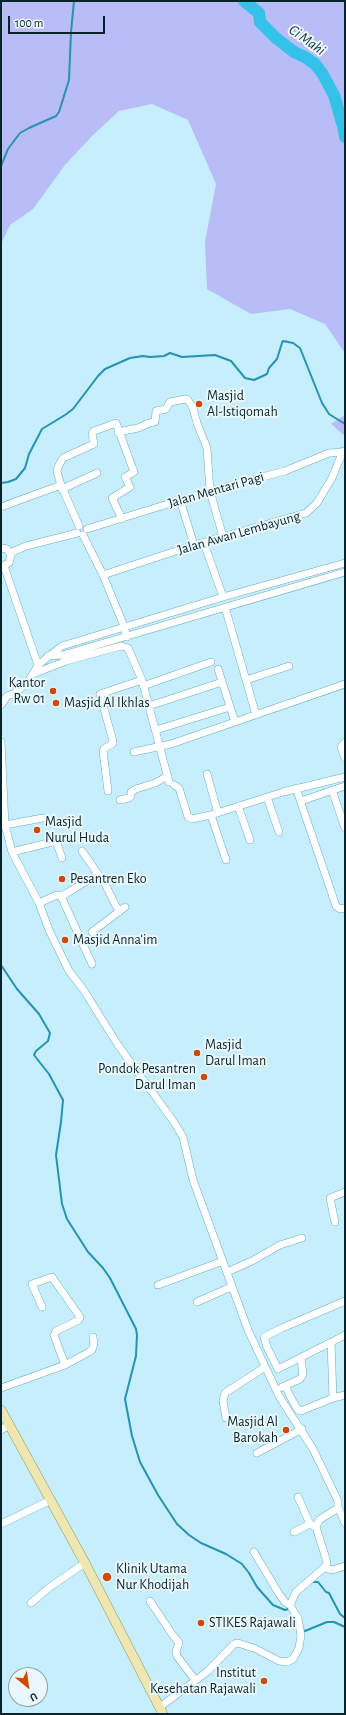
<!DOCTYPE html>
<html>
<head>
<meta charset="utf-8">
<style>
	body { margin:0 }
	#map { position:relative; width:346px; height:1715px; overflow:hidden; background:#c7eefc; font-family:"Alegreya Sans",sans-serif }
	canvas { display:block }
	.frame { position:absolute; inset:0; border:2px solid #07242c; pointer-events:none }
	.north { position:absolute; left:8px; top:1667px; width:40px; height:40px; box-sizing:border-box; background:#eaf7fb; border:1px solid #8fa3a8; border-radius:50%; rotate:151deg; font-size:11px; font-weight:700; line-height:16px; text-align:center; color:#07242c }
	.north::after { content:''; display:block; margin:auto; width:14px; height:18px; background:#cf4904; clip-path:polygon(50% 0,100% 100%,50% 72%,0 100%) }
	.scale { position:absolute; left:8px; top:16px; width:97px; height:18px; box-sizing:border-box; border:2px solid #07242c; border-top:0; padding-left:5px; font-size:12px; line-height:14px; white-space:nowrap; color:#07242c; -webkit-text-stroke:3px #eaf7fb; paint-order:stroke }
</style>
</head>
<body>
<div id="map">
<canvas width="346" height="1715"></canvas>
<div class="frame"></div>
<div class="north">U</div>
<div class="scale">100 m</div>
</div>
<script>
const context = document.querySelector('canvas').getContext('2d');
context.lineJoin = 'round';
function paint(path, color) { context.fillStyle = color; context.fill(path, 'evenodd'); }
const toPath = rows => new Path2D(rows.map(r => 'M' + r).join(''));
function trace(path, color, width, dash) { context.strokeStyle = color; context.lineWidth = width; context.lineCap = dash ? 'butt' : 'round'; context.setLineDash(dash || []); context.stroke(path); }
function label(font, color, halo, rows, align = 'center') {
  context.font = font + ' "Alegreya Sans",sans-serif'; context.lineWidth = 4; context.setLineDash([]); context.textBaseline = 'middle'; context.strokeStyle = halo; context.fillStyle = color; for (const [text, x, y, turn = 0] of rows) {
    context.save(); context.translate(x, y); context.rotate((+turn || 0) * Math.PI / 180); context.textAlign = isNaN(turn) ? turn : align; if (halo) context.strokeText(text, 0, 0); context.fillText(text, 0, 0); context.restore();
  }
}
paint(toPath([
	[1,1,345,1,345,353,325,324,290,309,251,314,207,289,205,242,216,184,188,120,152,104,119,111,93,135,65,165,33,209,10,225,1,244],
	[345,415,345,436,331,424]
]), '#b8bdf7');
trace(toPath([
	[1,166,8,149,20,133,29,128,56,116,59,112,69,80,71,32,74,1],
	[1,272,1,286],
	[1,483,8,482,16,479,25,468,29,454,42,429,65,415,73,409,98,376,105,369,130,358,143,356,150,357,164,356,170,353,182,357,215,355,231,361,245,378,254,380,267,374,269,368,277,359,282,343,283,341,293,343,300,348,322,403,329,414,345,424],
	[1,965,17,989,39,1014,50,1033,48,1041,36,1051,34,1055,49,1074,63,1100,61,1122,56,1155,62,1204,67,1219,88,1252,103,1268,110,1278,136,1329,137,1335,136,1356,125,1399,132,1436,140,1462,158,1495,177,1524,189,1535,201,1543,226,1554,242,1564,249,1573,257,1587,273,1605,285,1610,291,1608],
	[312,1582,318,1582,326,1592,329,1593,340,1614,345,1618],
	[302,1629,305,1631,327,1622,334,1622,345,1627]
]), '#2693b0', 2);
trace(toPath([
	[244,1,259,13,260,22,276,38,294,52,305,57,315,64,322,73,334,95,343,126,345,137]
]), '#34c2e8', 12);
const minor = toPath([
	[118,432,138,428,149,423,155,422,156,411,166,409,170,402,186,399,188,400,193,408,197,423,207,448,210,491,223,537],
	[62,489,97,473],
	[180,500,194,545],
	[1,507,61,485],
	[79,526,61,485,57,472,58,467,63,458,94,444,92,434,94,431,116,423,134,472,125,477,130,487,112,498,122,519],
	[87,529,210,491,285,471,329,453,345,452],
	[83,535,103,575,124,626,127,637],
	[204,543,223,597],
	[1,548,7,549,11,555,9,563,1,566],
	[10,553,26,546,77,533],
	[4,566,38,665],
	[103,575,194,545,306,513,317,503,332,478,343,451],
	[225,607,256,715],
	[48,656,63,655,345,572],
	[218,669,234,719],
	[33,674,66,661,121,646,128,648,142,680,169,782],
	[246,680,289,666],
	[143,686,211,662],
	[1,705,7,696,15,693,28,682,38,665,62,646,223,597,345,563],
	[149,706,222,682],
	[156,730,230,707],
	[1,742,5,825,12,852,39,903,49,930,69,971,83,989,118,1045,174,1122,183,1137,193,1180,248,1330,279,1396,313,1449,338,1501,338,1508,319,1520,316,1527,327,1562,326,1566,296,1592,290,1605],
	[345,742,341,747,345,758],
	[134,752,171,744,345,684],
	[207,774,218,813],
	[174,785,179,788,188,817,192,819,211,815,283,792,345,777],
	[296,788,336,906,340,909,345,908],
	[332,790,345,828],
	[108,791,103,751,104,749,113,743,113,741,100,694,142,680],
	[267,797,279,832],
	[120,800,129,798,131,796,131,792,136,789,155,783,168,776],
	[301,801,345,786],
	[238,806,250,840],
	[211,815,226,860],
	[5,825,43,818],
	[82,851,105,884,119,912],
	[12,852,56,841,62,858],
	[61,896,92,964],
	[39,903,57,895,61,896,67,893,98,874],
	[92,932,125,907],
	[335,1222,330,1198,345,1192],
	[227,1272,252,1261,280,1245,302,1238],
	[158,1285,223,1261],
	[345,1301,282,1328,264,1337,267,1347,278,1369,345,1335],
	[197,1302,231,1287],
	[42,1307,32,1284,52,1277,80,1317,79,1320,56,1331,54,1335,65,1365],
	[331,1342,333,1398],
	[285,1386,297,1409,301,1411,333,1398,345,1395],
	[282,1387,300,1379,303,1375,301,1358],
	[1,1388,65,1365,89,1352,92,1350,94,1344,93,1337],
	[226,1418,223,1401,225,1393,265,1367],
	[1,1430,9,1425],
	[257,1453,302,1429],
	[298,1497,310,1524,316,1527],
	[338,1507,345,1523],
	[1,1524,51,1500],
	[294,1532,310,1524],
	[325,1568,332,1570,345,1566],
	[150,1601,172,1634,179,1643,176,1651,177,1656,195,1680],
	[31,1603,50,1587,85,1563],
	[160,1707,208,1671,234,1644,238,1643,256,1649,279,1661,287,1662,293,1659,299,1648,301,1635,298,1618,290,1605,285,1602,279,1594,254,1552]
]);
const major = toPath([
	[1,1410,85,1563,163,1714]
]);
trace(minor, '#6aadc2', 8);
trace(major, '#979861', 10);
trace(minor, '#fff', 7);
trace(major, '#efe7b1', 9);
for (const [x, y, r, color] of [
	[199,404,4,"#cf4904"],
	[53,691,4,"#cf4904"],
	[56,703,4,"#cf4904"],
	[37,830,4,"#cf4904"],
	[62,879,4,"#cf4904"],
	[65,940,4,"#cf4904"],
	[197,1053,4,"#cf4904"],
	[204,1077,4,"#cf4904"],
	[286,1430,4,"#cf4904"],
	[107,1577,5,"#cf4904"],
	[201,1623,4,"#cf4904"],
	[264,1681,4,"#cf4904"]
]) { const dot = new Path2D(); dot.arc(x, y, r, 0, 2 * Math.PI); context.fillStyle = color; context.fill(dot); trace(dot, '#eaf7fb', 1.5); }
label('14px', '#07242c', '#eaf7fb', [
	["Masjid",207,396],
	["Al-Istiqomah",207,412],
	["Kantor",45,683,"right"],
	["Rw 01",45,699,"right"],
	["Masjid Al Ikhlas",64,703],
	["Masjid",45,822],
	["Nurul Huda",45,838],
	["Pesantren Eko",70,879],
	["Masjid Anna'im",73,940],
	["Masjid",205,1045],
	["Darul Iman",205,1061],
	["Pondok Pesantren",196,1069,"right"],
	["Darul Iman",196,1085,"right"],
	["Masjid Al",278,1422,"right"],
	["Barokah",278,1438,"right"],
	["Klinik Utama",116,1569],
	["Nur Khodijah",116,1585],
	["STIKES Rajawali",209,1623],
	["Institut",256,1673,"right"],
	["Kesehatan Rajawali",256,1689,"right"]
], 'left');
label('14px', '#07242c', '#eaf7fb', [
	["Jalan Mentari Pagi",216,490,-16],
	["Jalan Awan Lembayung",239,533,-16]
]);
label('italic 15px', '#15313a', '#eaf7fb', [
	["Ci Mahi",307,40,36]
]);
</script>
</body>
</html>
